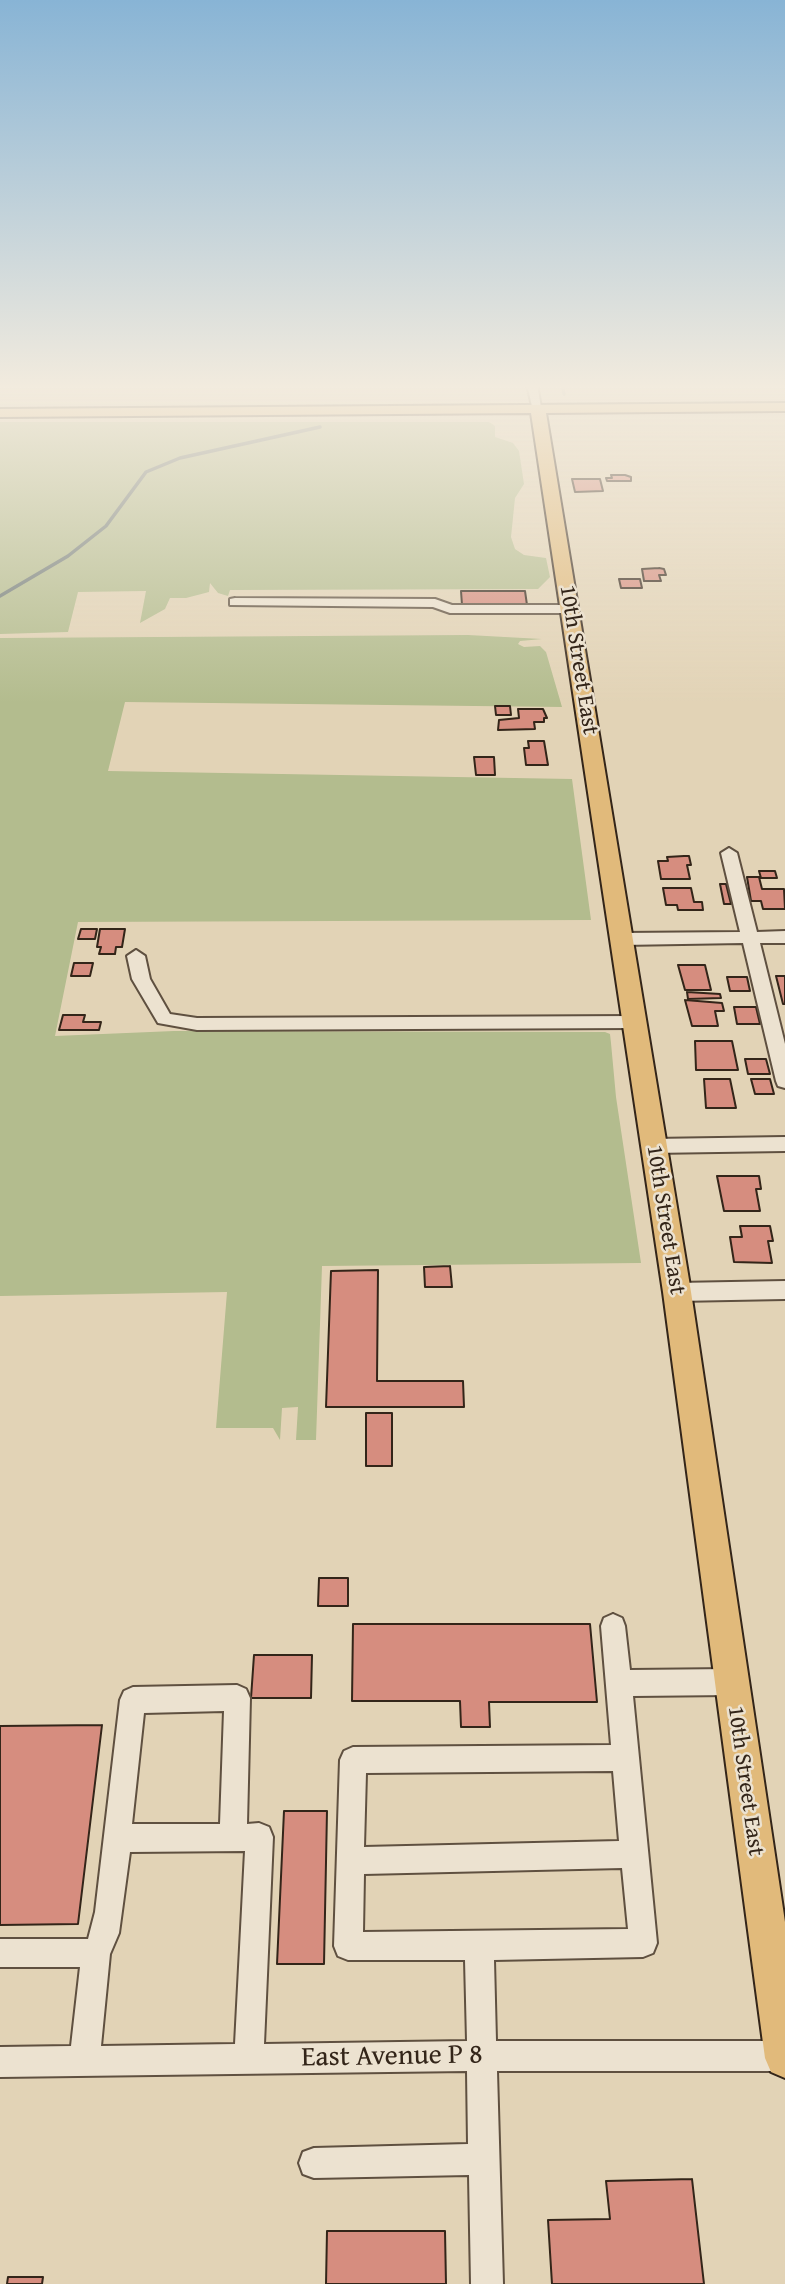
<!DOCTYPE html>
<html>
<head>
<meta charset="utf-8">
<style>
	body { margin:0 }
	canvas { display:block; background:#e2d3b6 }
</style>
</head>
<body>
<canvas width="785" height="2284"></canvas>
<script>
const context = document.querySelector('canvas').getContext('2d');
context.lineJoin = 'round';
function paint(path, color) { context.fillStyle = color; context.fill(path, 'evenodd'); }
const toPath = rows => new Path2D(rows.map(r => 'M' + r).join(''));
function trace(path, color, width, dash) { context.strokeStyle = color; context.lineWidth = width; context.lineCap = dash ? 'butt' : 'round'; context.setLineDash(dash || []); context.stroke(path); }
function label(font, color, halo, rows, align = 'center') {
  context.font = font + ' "Gentium Book Plus",serif'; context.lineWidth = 5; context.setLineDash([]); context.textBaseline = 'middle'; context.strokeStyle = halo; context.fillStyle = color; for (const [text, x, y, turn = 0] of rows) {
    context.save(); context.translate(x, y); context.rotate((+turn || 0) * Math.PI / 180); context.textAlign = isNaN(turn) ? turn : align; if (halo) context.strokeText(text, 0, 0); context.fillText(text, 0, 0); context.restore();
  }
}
paint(toPath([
	[0,422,489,422,495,426,495,437,513,443,519,451,524,484,515,498,511,537,515,549,524,555,546,558,550,577,538,589,230,590,228,596,218,593,210,583,209,592,186,598,170,598,165,609,140,623,146,591,78,592,68,632,0,634],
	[468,635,542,639,520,641,518,644,524,647,540,646,546,652,562,707,125,702,108,771,572,779,591,920,78,922,55,1036,174,1031,605,1032,610,1034,611,1043,616,1097,641,1263,322,1266,316,1440,296,1440,298,1407,282,1408,280,1440,273,1428,216,1428,227,1292,0,1296,0,638]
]), '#b3bc8e');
trace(toPath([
	[562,384,564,394],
	[0,596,68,556,106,526,146,472,180,458,320,427]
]), '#707b79', 3.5);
const building = toPath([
	[611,475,625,475,631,477,631,481,607,481,606,478,612,478,611,475],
	[572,479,600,479,603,491,575,492,572,479],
	[659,568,664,569,666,575,659,575,661,581,644,581,642,569,659,568],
	[619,579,640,579,642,588,621,588,619,579],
	[461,591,525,591,527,605,462,605,461,591],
	[495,706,510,706,511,715,496,715,495,706],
	[518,709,543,709,547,718,544,718,544,722,534,722,535,729,498,730,499,720,519,718,518,709],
	[528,741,544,741,548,765,526,765,524,748,529,748,528,741],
	[474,757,494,757,495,775,476,775,474,757],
	[684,856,689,856,691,865,687,865,690,879,661,879,658,861,668,861,667,857,684,856],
	[759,871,775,871,777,878,761,878,759,871],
	[747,877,759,877,762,889,784,889,785,909,763,909,761,901,751,901,747,877],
	[720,884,726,884,731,904,724,904,720,884],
	[663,888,691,888,694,902,702,902,703,910,678,910,677,905,666,905,663,888],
	[81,929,97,929,95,939,78,939,81,929],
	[100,929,125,929,122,947,116,947,115,954,99,954,101,947,97,947,100,929],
	[74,963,93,963,90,976,71,976,74,963],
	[678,965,705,965,711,990,685,990,678,965],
	[776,976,785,976,785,1004,783,1004,776,976],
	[727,977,747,977,750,991,730,991,727,977],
	[687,992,720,994,721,998,688,999,687,992],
	[685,1000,722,1003,724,1011,715,1011,718,1026,692,1026,685,1000],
	[734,1007,756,1007,760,1024,737,1024,734,1007],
	[63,1015,85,1015,83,1022,101,1022,99,1030,59,1030,63,1015],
	[695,1041,732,1041,738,1070,696,1070,695,1041],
	[745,1059,766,1059,770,1074,748,1074,745,1059],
	[704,1079,730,1079,736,1108,706,1108,704,1079],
	[751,1079,770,1079,774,1094,755,1094,751,1079],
	[717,1176,759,1176,761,1189,756,1189,760,1211,724,1211,717,1176],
	[740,1226,770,1226,773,1241,768,1241,772,1263,734,1262,730,1237,742,1237,740,1226],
	[450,1266,452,1287,425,1287,424,1267,450,1266],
	[378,1270,377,1381,463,1381,464,1407,326,1407,331,1271,378,1270],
	[366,1413,392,1413,392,1466,366,1466,366,1413],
	[319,1578,348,1578,348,1606,318,1606,319,1578],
	[353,1624,590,1624,597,1702,489,1702,490,1727,461,1727,460,1701,352,1701,353,1624],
	[254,1655,312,1655,311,1698,251,1698,254,1655],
	[102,1725,78,1924,0,1925,0,1726,102,1725],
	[284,1811,327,1811,324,1964,277,1964,284,1811],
	[692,2179,704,2284,552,2284,548,2220,610,2219,606,2181,692,2179],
	[327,2231,445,2231,446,2284,326,2284,327,2231],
	[8,2277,43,2277,42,2284,7,2284,8,2277]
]);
paint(building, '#d68d7f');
trace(building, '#332519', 2);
const minor = toPath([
	[527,384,537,384,542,413,533,411,527,384],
	[235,598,435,599,452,605,570,605,577,609,570,613,450,613,433,607,230,605,230,599,235,598],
	[729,848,737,853,757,932,785,931,785,943,760,943,785,1044,785,1088,778,1086,776,1081,743,943,622,945,614,939,622,933,740,932,721,853,729,848],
	[136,950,145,956,150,979,170,1014,197,1018,634,1016,640,1018,643,1022,640,1026,634,1028,197,1030,158,1023,132,979,127,956,136,950],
	[785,1137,785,1151,652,1153,645,1151,642,1146,645,1141,652,1139,785,1137],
	[785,1281,785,1299,677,1301,670,1298,667,1292,670,1286,677,1283,785,1281],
	[613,1614,622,1618,625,1626,630,1670,731,1669,740,1673,744,1682,740,1691,731,1695,633,1696,657,1943,653,1953,643,1957,494,1960,496,2041,785,2041,785,2071,497,2071,503,2284,471,2284,469,2175,314,2178,303,2174,299,2163,303,2152,314,2148,468,2144,467,2071,0,2077,0,2047,71,2046,80,1967,0,1967,0,1939,88,1939,95,1912,120,1700,124,1691,133,1687,237,1685,246,1689,250,1698,247,1824,259,1823,269,1827,273,1837,264,2044,467,2041,465,1960,348,1960,338,1956,334,1946,340,1760,344,1751,353,1747,611,1745,601,1626,604,1618,613,1614],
	[224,1711,220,1824,132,1824,144,1713,224,1711],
	[613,1771,619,1841,364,1847,366,1773,613,1771],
	[245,1851,235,2044,101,2046,110,1954,119,1933,130,1852,245,1851],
	[622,1868,628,1929,363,1932,364,1874,622,1868]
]);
const major = toPath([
	[785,403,785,411,546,413,691,1292,785,1922,785,2078,771,2072,765,2058,663,1292,531,413,0,417,0,409,785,403]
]);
trace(minor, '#5f5040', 4);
trace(major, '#332519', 4);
paint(minor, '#ece2d0');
paint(major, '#e1ba7b');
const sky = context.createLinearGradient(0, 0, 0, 703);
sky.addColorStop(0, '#88b4d5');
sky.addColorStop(0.55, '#f2ebde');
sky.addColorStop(1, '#f2ebde00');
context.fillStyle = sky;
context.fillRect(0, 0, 785, 703);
label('23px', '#332519', '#ece2d0', [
	["10th Street East",578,660,81],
	["10th Street East",665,1220,81],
	["10th Street East",745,1781,82]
]);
label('28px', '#332519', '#ece2d0', [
	["East Avenue P 8",392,2057,-1]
]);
</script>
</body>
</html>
